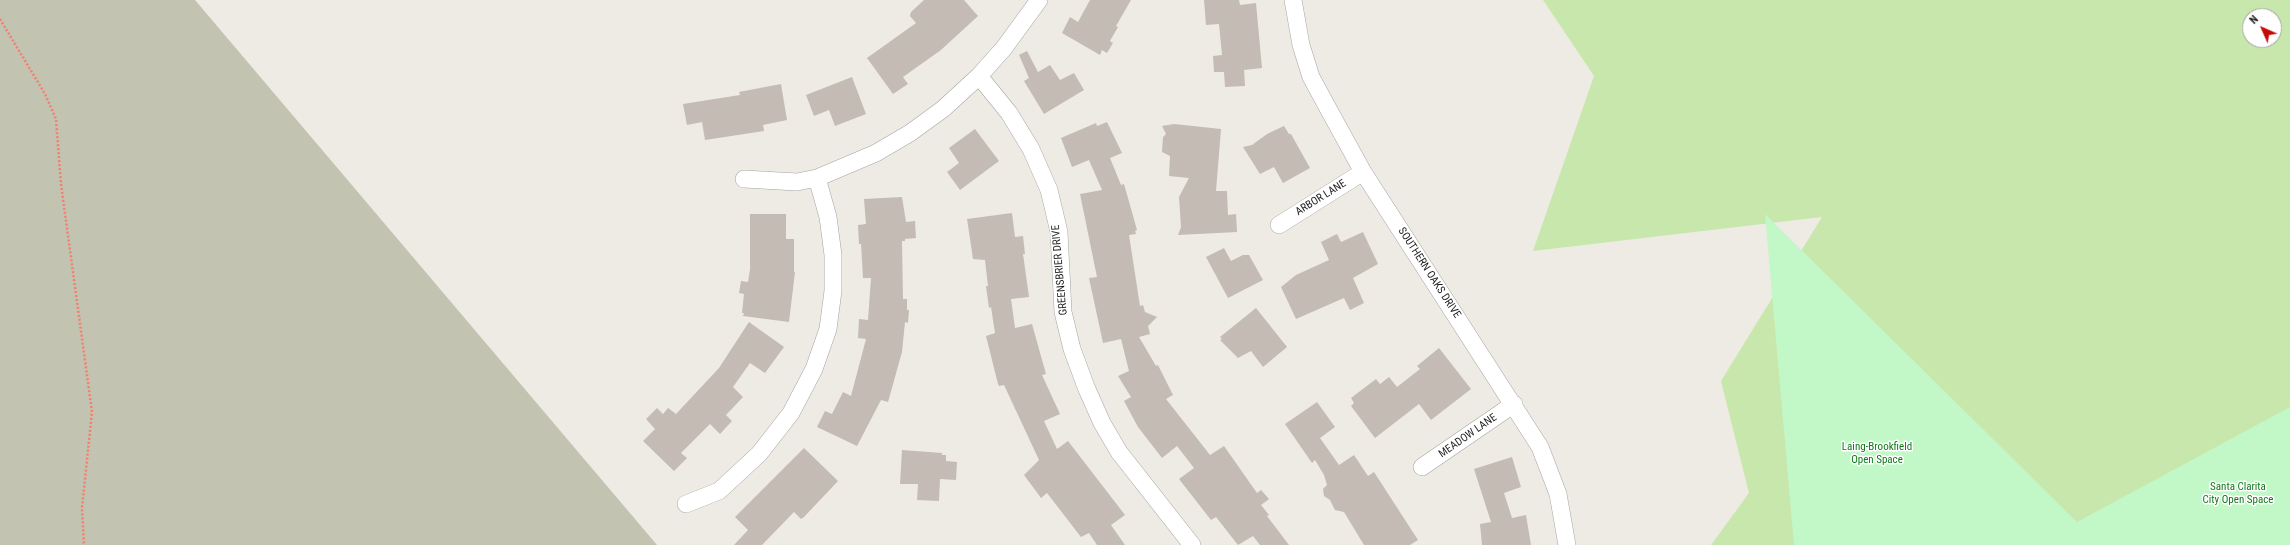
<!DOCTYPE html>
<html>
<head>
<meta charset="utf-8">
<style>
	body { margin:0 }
	#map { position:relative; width:2290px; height:545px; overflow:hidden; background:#eeebe4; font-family:"Roboto Condensed",sans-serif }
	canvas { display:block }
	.north { position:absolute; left:2242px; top:8px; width:40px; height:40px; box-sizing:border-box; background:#fff; border:1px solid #a5a5a5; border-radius:50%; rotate:315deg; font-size:11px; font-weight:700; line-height:16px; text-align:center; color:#1e1e1e }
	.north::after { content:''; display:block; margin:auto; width:14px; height:18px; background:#c40b08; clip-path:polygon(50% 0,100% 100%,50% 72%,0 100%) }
</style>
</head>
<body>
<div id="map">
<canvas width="2290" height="545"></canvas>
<div class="north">N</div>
</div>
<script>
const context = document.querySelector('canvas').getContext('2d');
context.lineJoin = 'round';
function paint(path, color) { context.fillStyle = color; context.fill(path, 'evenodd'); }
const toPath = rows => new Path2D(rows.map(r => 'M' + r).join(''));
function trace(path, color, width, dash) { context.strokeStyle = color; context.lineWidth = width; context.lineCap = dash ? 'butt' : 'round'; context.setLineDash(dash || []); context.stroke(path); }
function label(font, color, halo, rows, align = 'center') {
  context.font = font + ' "Roboto Condensed",sans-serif'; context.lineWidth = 3; context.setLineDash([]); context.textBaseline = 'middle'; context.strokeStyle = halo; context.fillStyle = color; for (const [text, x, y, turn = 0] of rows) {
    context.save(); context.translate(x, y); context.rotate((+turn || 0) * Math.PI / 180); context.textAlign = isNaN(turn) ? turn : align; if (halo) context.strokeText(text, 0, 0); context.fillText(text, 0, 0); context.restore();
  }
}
paint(toPath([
	[0,0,195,0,657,545,0,545]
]), '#c2c3b0');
paint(toPath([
	[1543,0,2290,0,2290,545,1711,545,1749,493,1721,381,1822,217,1533,251,1594,76],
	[2250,16,2274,16,2274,40,2250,40]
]), '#c8e7ac');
paint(toPath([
	[1765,214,2077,522,2290,407,2290,545,1794,545]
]), '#c2f7c7');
paint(toPath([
	[924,0,964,0,978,16,941,50,903,77,908,84,893,94,867,58,916,23,910,16,911,12],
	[1090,0,1131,0,1116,26,1118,27,1110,41,1113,43,1107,53,1102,50,1100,55,1062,33,1070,17,1078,22],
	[1204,0,1239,0,1240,5,1256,3,1262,68,1244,70,1245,86,1225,87,1224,72,1214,72,1213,56,1222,55,1219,24,1206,25],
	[1027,51,1038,72,1050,65,1060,80,1074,73,1084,90,1044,114,1024,81,1029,78,1019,55],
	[852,77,866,114,835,126,829,110,814,116,806,95],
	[781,84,787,120,763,125,764,131,705,140,702,122,687,125,683,104,740,95,739,92],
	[1107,122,1122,153,1110,158,1121,185,1124,184,1137,230,1135,231,1136,234,1129,235,1140,306,1143,305,1145,312,1157,317,1148,326,1150,334,1139,337,1156,366,1158,365,1173,395,1166,399,1210,455,1224,446,1257,493,1261,490,1269,499,1261,505,1269,515,1267,516,1289,545,1260,545,1253,536,1238,545,1216,517,1211,520,1179,479,1194,468,1177,446,1162,458,1138,427,1124,401,1131,397,1118,376,1129,371,1121,339,1103,343,1089,278,1097,277,1080,194,1102,190,1089,160,1072,167,1061,138,1096,123,1097,126],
	[1174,124,1221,129,1216,191,1227,191,1228,215,1236,214,1237,232,1178,235,1181,227,1179,197,1189,178,1169,176,1170,156,1162,152,1163,137,1166,134,1162,126],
	[1284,126,1289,134,1291,134,1310,168,1283,183,1274,167,1260,174,1243,147,1252,145,1267,134],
	[975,129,999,161,960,190,947,172,959,163,949,148],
	[902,197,906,222,915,221,916,238,905,239,905,241,902,241,903,299,907,299,907,310,909,310,908,323,905,322,902,352,888,402,881,400,857,446,817,427,825,411,832,414,843,392,851,396,866,339,858,338,859,319,868,320,871,278,863,278,861,244,859,244,858,225,866,224,864,199],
	[1012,213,1015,237,1023,236,1025,254,1023,254,1029,297,1011,299,1015,328,1032,324,1046,374,1042,375,1060,414,1044,421,1057,449,1068,441,1125,515,1111,525,1125,545,1097,545,1089,533,1081,537,1047,493,1041,498,1024,475,1039,460,1004,385,999,386,998,384,986,336,995,333,991,307,989,308,986,286,988,286,985,260,973,259,967,219],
	[750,214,786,214,786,239,794,239,794,272,795,272,789,322,743,316,744,313,742,313,744,294,739,293,741,281,748,282,750,269],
	[1363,232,1378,264,1353,278,1364,303,1350,310,1344,298,1296,319,1281,287,1296,275,1329,260,1321,242,1337,234,1341,242],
	[1224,248,1231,261,1243,255,1249,255,1263,280,1228,298,1206,257],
	[1256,308,1287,347,1263,367,1251,351,1238,358,1220,340,1222,339,1220,337],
	[749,322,784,347,765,373,750,363,733,387,743,397,726,415,732,421,720,434,710,424,681,453,687,458,674,471,643,441,655,429,646,419,657,408,663,414,668,408,676,414,719,368],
	[1439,348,1471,389,1431,420,1419,404,1375,438,1351,406,1354,403,1351,398,1376,379,1380,384,1389,377,1397,387,1420,369,1417,366],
	[1317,402,1335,427,1320,438,1339,465,1354,455,1368,476,1374,472,1418,540,1410,545,1364,545,1344,512,1335,510,1330,500,1324,496,1323,489,1327,485,1324,475,1315,460,1312,463,1285,424],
	[804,448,838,481,804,517,801,519,794,512,762,545,734,545,748,530,735,517],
	[902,450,942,453,942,455,946,455,946,461,957,462,956,480,940,479,939,501,917,500,918,484,900,484],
	[1512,457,1521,487,1504,493,1512,518,1526,515,1531,545,1482,545,1480,524,1491,522,1474,469]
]), '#c3bbb4');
const street = toPath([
	[1293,0,1301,45,1311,77,1330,112,1363,172,1540,447,1558,494,1567,545],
	[979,76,1009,113,1031,149,1049,190,1059,232,1063,312,1072,349,1086,387,1102,423,1119,452,1192,545],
	[744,179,797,182,817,178,876,153,910,133,943,109,979,76,1004,48,1039,0],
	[1279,225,1363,172],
	[1422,467,1514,404],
	[686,504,719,491,759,454,791,413,814,369,828,329,833,291,833,255,828,217,817,178]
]);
trace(street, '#a5a5a5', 18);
trace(toPath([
	[0,19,45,94,56,119,61,184,92,412,82,508,84,545]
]), '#f47f6f', 2.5, [2, 2]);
trace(street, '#fff', 17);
label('11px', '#1e1e1e', '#fff', [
	["ARBOR LANE",1321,198,-32],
	["GREENSBRIER DRIVE",1060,270,-95],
	["SOUTHERN OAKS DRIVE",1429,273,57],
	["MEADOW LANE",1468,436,-35]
]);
label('11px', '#10781a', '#fff', [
	["Laing-Brookfield",1877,447],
	["Open Space",1877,460],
	["Santa Clarita",2238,487],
	["City Open Space",2238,500]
]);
</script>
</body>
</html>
